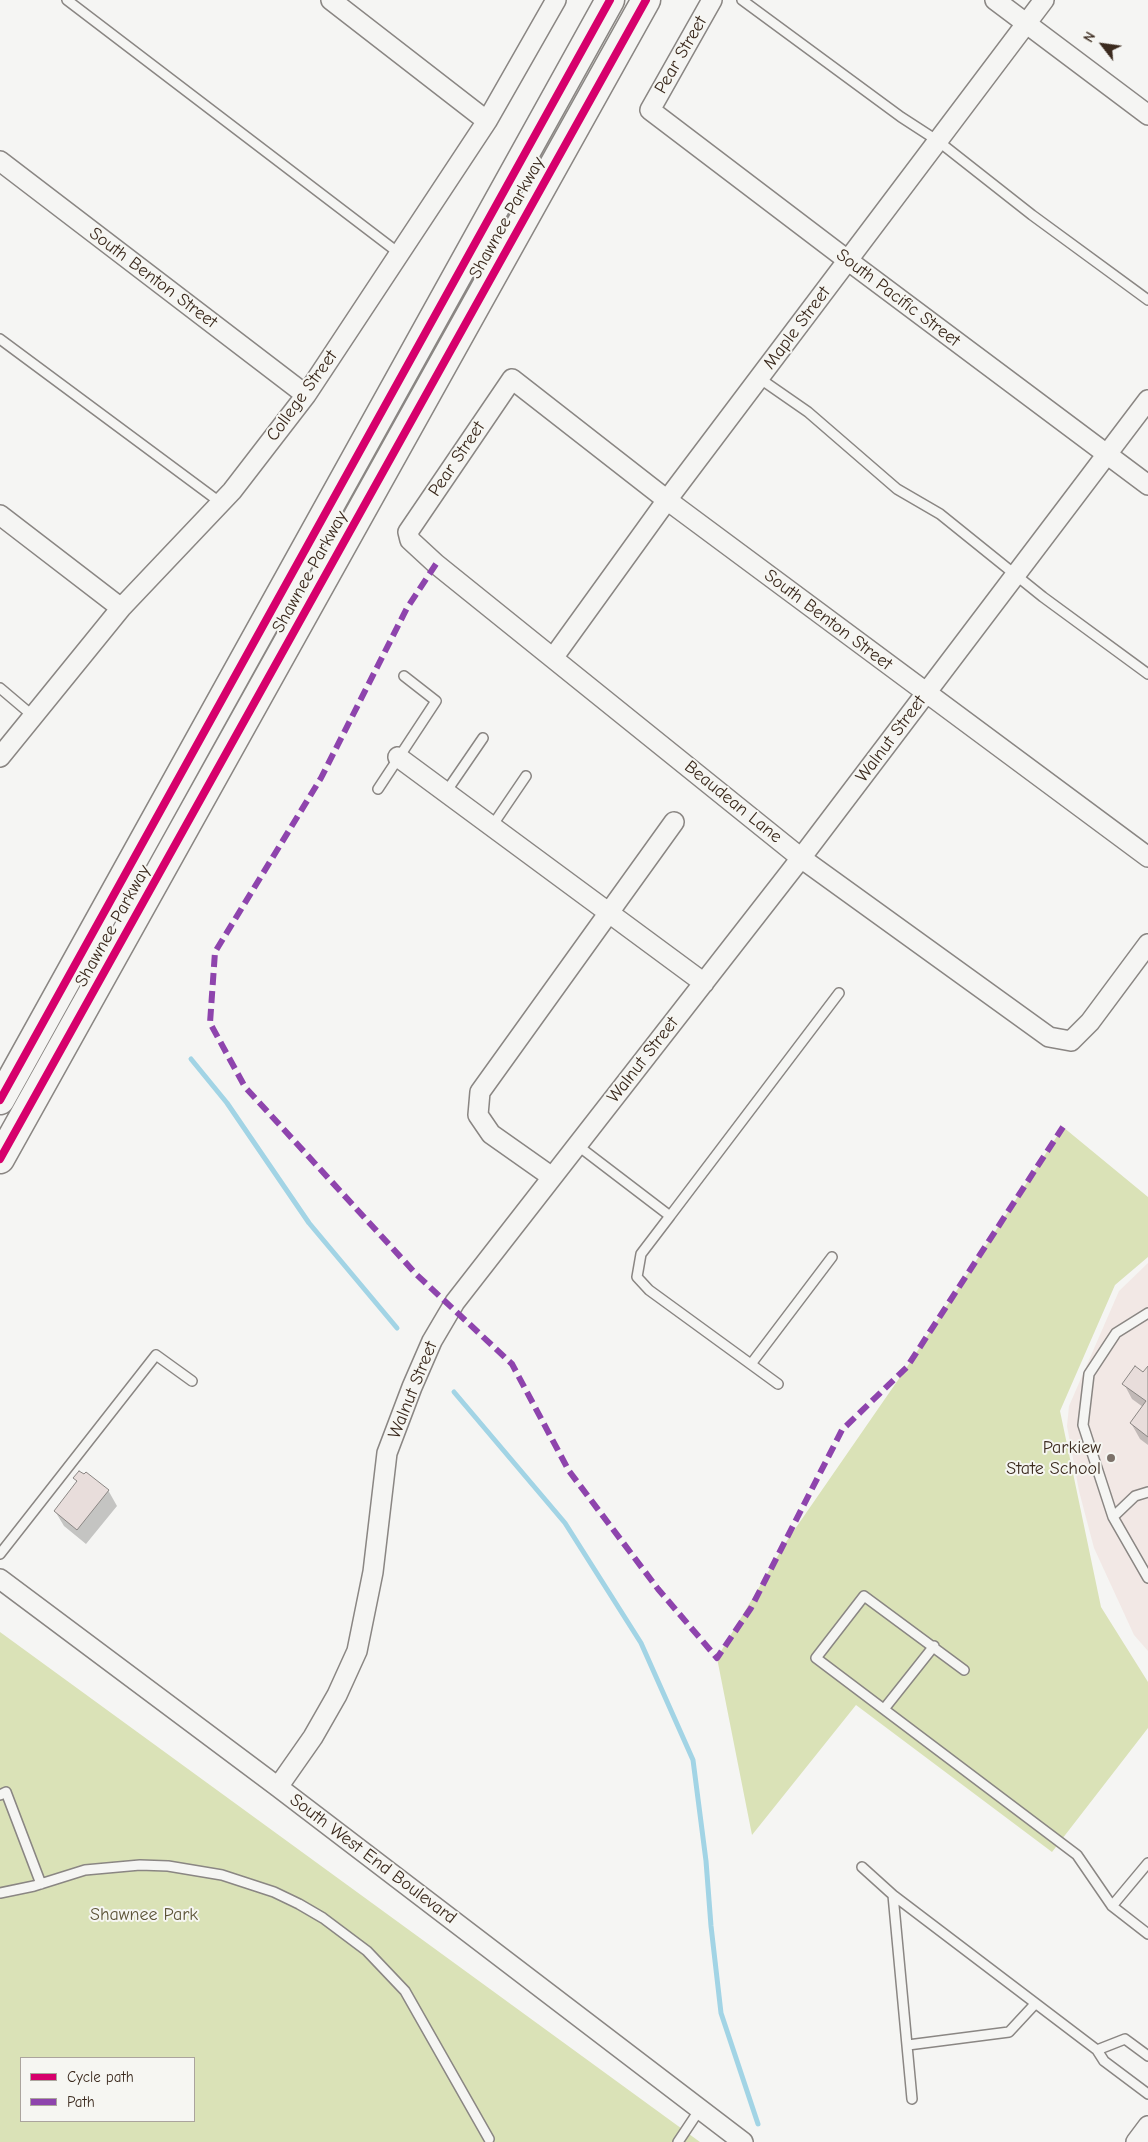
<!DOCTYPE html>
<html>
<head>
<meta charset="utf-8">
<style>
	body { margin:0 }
	#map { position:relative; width:1148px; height:2142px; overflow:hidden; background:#f5f5f3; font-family:"Comic Neue",sans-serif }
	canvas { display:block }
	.legend { position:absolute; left:20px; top:2057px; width:175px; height:65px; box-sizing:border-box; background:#f6f6f2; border:1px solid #aba49d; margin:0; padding:6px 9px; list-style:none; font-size:15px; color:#3b2a1e }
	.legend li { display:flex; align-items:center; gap:10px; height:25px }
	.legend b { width:25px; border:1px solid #aba49d }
	.north { position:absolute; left:1078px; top:20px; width:50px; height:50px; -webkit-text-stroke:4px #f6f6f2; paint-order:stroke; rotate:300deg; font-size:14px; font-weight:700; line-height:20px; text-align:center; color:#3b2a1e }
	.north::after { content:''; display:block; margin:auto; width:18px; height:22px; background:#3b2a1e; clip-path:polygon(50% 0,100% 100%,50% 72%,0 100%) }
</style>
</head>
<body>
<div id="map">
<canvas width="1148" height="2142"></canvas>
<ul class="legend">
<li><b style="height:6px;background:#d6006c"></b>Cycle path</li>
<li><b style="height:6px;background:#8e44ad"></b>Path</li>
</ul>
<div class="north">N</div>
</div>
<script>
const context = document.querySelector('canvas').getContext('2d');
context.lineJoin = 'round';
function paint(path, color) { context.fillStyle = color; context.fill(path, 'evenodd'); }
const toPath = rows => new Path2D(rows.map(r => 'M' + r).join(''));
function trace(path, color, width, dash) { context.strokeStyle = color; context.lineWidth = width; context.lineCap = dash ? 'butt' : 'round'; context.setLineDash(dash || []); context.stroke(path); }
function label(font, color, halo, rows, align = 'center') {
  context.font = font + ' "Comic Neue",sans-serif'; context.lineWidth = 4; context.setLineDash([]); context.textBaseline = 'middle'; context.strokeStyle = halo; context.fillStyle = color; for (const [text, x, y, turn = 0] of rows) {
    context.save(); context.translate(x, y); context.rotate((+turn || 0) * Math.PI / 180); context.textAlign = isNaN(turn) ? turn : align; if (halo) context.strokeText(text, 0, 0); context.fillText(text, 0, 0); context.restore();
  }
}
paint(toPath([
	[1148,1263,1148,1651,1134,1635,1094,1548,1079,1491,1067,1426,1069,1406,1119,1291]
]), '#f2e8e5');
paint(toPath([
	[1063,1127,1148,1197,1148,1257,1115,1285,1060,1411,1101,1607,1148,1682,1148,1728,1052,1852,856,1705,752,1835,717,1658,786,1542,907,1367],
	[0,1632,700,2142,0,2142],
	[21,2058,194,2058,194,2121,21,2121]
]), '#dae2b7');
paint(toPath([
	[1148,1368,1148,1445,1140,1439,1131,1423,1143,1407,1132,1399,1124,1384,1144,1373],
	[75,1478,108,1490,117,1506,86,1544,64,1526,55,1511,77,1483]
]), '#0003');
trace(toPath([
	[191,1059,227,1103,309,1223,397,1328],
	[454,1392,565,1523,641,1643,693,1760,706,1861,711,1926,721,2013,758,2124]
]), '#a2d4e5', 5);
const building = toPath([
	[1135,1366,1143,1372,1148,1366,1148,1437,1130,1423,1146,1401,1122,1384,1135,1366],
	[79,1471,84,1474,86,1472,109,1490,77,1530,54,1511,77,1481,73,1478,79,1471]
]);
paint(building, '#e8dddb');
trace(building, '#8a8683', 1);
const lane = toPath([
	[67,0,400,254],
	[742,0,901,117,938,141,1032,215,1148,300],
	[0,339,221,503],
	[759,378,808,412,897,489,940,514,1043,597,1148,674],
	[0,688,33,716],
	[378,789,436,701,404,676],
	[446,792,483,738],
	[492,826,526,776],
	[577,1145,670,1216,839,993],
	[670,1216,641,1254,637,1277,649,1290,778,1384],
	[1148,1313,1116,1333,1089,1374,1083,1425,1113,1517,1148,1578],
	[751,1364,832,1257],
	[1113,1517,1135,1496,1148,1492],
	[0,1554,156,1355,192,1381],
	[964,1670,864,1596,816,1658,1077,1855,1112,1906,1148,1934],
	[884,1709,934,1646],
	[0,1795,6,1792,41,1884],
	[862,1867,893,1895,1097,2050,1104,2061,1148,2094],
	[0,1893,34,1886,85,1870,140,1865,168,1866,222,1875,274,1892,299,1904,323,1918,367,1951,405,1991,489,2139],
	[893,1895,912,2099],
	[1112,1906,1148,1863],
	[908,2045,1009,2032,1035,2004],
	[1097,2050,1125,2039,1148,2056],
	[678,2142,700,2109]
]);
const street = toPath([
	[331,0,487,121],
	[712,0,650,110,846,259,1148,485],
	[995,0,1148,115],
	[0,161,306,395],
	[0,515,121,608],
	[553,658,667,500,1044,0],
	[0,757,121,608,232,491,306,395,487,121,556,0],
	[398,757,704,983],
	[1148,857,667,500,512,379,408,532,410,540,436,564,801,858,1049,1037,1071,1041,1090,1022,1148,944],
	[552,1177,491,1134,478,1115,480,1092,674,822],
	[0,1579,278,1787,743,2142],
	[278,1787,313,1737,337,1695,357,1651,373,1572,387,1453,412,1387,432,1341,455,1302,801,858,1148,400],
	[1136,2142,1148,2126]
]);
const highway = toPath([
	[0,1100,610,0],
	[0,1159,646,0]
]);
trace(lane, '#8a8683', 12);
trace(street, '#8a8683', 22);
trace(highway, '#8a8683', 31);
trace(lane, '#f5f5f3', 9);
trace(street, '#f5f5f3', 19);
trace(highway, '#f5f5f3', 28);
trace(toPath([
	[436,564,407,608,321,778,215,952,210,1023,245,1087,417,1275,512,1364,569,1471,658,1589,717,1658,751,1608,842,1430,907,1367,1063,1127]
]), '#8e44ad', 6, [12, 6]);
trace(toPath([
	[0,1100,610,0],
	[0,1159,646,0]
]), '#d6006c', 8);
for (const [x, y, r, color] of [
	[1111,1458,5,"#7c7169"]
]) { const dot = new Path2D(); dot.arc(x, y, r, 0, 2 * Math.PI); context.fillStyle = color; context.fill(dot); trace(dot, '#f6f6f2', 2); }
label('18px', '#3b2a1e', '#f6f6f2', [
	["Pear Street",681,55,-60],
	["Shawnee Parkway",507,218,-61],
	["South Benton Street",153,278,37],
	["South Pacific Street",898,298,37],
	["Maple Street",797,328,-53],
	["College Street",302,396,-54],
	["Pear Street",457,459,-56],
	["Shawnee Parkway",310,572,-61],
	["South Benton Street",828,620,37],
	["Walnut Street",891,739,-53],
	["Beaudean Lane",733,802,39],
	["Shawnee Parkway",113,926,-61],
	["Walnut Street",643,1060,-52],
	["Walnut Street",413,1390,-68],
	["South West End Boulevard",373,1859,37]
]);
label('18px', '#3b2a1e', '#f6f6f2', [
	["Parkiew",1101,1448],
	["State School",1101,1469]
], 'right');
label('18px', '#5d5438', '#f6f6f2', [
	["Shawnee Park",144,1915]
]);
</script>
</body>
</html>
